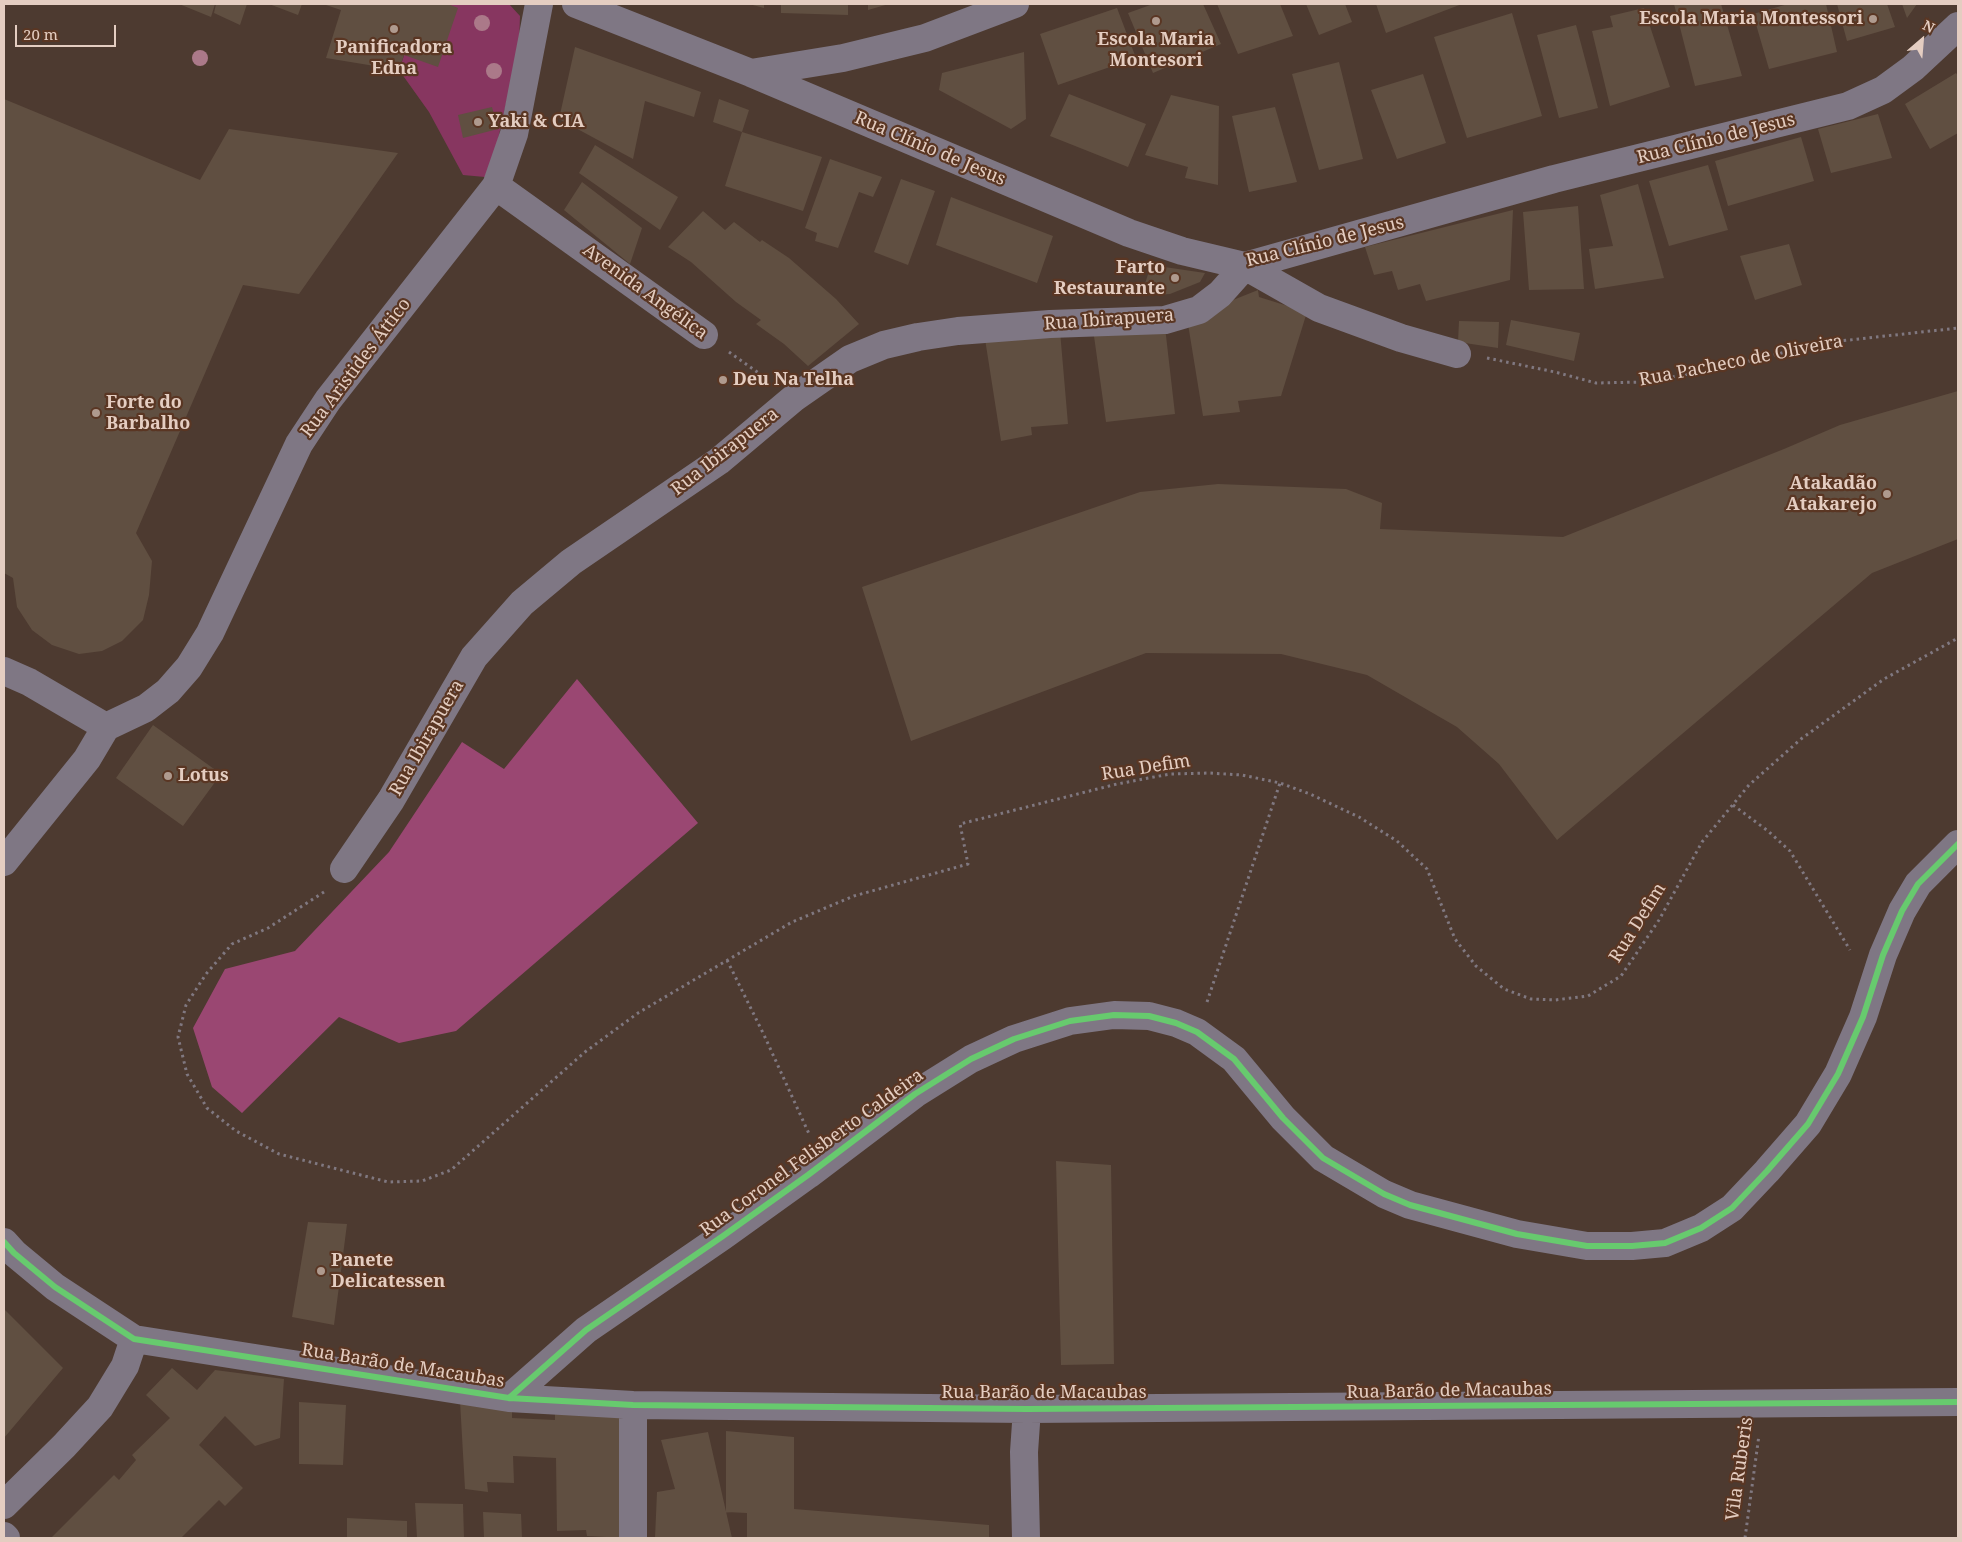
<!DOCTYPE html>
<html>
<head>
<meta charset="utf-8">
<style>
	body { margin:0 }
	#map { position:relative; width:1962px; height:1542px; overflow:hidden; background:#4d3a30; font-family:"Noto Serif",serif }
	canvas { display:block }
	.frame { position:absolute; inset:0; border:5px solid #e4cdc1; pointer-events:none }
	.north { position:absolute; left:1897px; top:15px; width:50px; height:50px; -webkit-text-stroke:4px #5a3623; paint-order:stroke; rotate:27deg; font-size:14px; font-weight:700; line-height:20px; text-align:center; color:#e4cdc1 }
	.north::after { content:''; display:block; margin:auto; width:18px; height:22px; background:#e4cdc1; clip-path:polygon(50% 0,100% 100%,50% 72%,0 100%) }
	.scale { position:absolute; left:15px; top:25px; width:101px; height:22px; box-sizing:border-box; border:2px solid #e4cdc1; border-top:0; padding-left:6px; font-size:15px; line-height:18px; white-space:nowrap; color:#e4cdc1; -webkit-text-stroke:4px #5a3623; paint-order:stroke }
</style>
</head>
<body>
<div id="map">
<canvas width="1962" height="1542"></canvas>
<div class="frame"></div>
<div class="north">N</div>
<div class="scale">20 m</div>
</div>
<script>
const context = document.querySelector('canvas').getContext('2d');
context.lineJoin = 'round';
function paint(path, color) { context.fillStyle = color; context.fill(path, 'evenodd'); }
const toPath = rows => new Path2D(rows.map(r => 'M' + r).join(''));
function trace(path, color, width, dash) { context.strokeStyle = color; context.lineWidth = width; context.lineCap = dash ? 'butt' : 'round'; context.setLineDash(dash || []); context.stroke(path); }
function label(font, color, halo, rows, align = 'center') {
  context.font = font + ' "Noto Serif",serif'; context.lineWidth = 4.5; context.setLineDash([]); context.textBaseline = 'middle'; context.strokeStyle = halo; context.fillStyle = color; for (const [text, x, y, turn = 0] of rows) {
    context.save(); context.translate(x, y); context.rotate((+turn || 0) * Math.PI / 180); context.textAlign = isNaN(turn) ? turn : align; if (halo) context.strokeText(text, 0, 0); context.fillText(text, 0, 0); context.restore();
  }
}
paint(toPath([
	[422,4,509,4,520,16,519,46,496,148,485,177,463,175,429,112,399,70]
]), '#873660');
paint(toPath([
	[577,679,698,823,456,1031,399,1043,339,1017,242,1113,212,1087,193,1028,225,969,295,951,389,852,462,742,504,769]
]), '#9a4772');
paint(toPath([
	[179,4,215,4,211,17],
	[216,4,247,4,240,25,214,13],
	[269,4,302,4,298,15],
	[323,4,448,4,458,8,438,67,404,55,399,70,326,58,341,10],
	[749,4,764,4,764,8],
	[781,4,848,4,848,15,781,13],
	[868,4,889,4,868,10],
	[1153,4,1203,4,1221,44,1153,73,1128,13],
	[1217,4,1280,4,1293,36,1238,54],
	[1306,4,1345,4,1352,22,1319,35],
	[1376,4,1462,4,1386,33],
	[1674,4,1721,4,1742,76,1695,86],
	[1788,4,1826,4,1837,52,1769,69,1753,14],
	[1837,4,1887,4,1895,27,1847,41],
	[1902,4,1917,4,1907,18],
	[1117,8,1136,58,1058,85,1040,34],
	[1644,8,1670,87,1610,106,1592,31,1613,27,1610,16],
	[1512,13,1542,116,1467,138,1434,37],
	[1576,25,1598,108,1559,118,1537,35],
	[575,47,701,92,694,117,645,101,633,159,559,119],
	[1024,52,1026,119,1011,129,939,90,942,73],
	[1339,62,1363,159,1319,170,1292,74],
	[1956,73,1958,76,1958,133,1930,149,1905,104],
	[1423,74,1446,143,1397,159,1371,90],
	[1069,94,1146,124,1128,167,1050,136],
	[1171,95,1219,106,1218,185,1185,178,1188,167,1145,155],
	[4,99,200,180,229,129,398,153,299,294,243,285,136,533,152,561,149,595,143,620,122,641,102,651,79,654,52,645,32,630,17,607,13,578,4,573],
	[719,99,749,110,742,132,713,122],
	[492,107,498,129,463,138,458,115],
	[1275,107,1297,182,1249,192,1232,116],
	[1878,114,1892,158,1831,173,1818,129],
	[742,132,822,157,803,211,725,186],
	[1801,137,1814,181,1728,206,1715,161],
	[595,145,678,197,660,230,579,173],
	[830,159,882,177,873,197,859,192,838,248,815,241,817,233,805,228],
	[1708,165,1728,230,1669,246,1649,181],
	[901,179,935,191,908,265,874,252],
	[582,182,642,228,630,264,564,210],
	[1638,184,1664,278,1595,289,1589,249,1613,246,1600,195],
	[951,197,1053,236,1037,283,936,245],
	[1578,206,1584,289,1529,290,1523,212],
	[1513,210,1510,280,1426,301,1420,284,1398,290,1392,271,1374,275,1365,247],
	[703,211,725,230,734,222,760,242,762,240,789,258,836,299,859,324,808,366,784,344,756,324,761,320,736,302,691,262,668,247],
	[1789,244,1802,285,1755,300,1740,256],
	[1151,265,1205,273,1200,282,1170,294,1141,296],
	[1258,290,1259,297,1307,312,1281,396,1238,401,1240,412,1203,416,1188,324,1223,304],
	[1511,320,1580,333,1574,361,1506,345],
	[1459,321,1499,322,1498,348,1458,342],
	[1165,327,1175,414,1106,422,1093,329],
	[1060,331,1068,424,1031,427,1032,435,1001,441,985,339],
	[1958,391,1958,539,1872,573,1557,840,1499,764,1457,727,1367,675,1281,654,1146,653,911,741,862,587,1140,492,1218,484,1346,489,1382,503,1380,529,1563,537,1784,449,1840,425],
	[153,725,221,774,183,826,116,778],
	[1056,1161,1111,1165,1114,1364,1061,1365],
	[308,1222,347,1224,334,1325,292,1317],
	[4,1309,63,1368,4,1438],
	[172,1368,197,1390,215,1370,284,1379,280,1438,255,1446,225,1416,199,1445,243,1488,225,1506,219,1500,181,1538,51,1538,114,1475,119,1480,136,1460,132,1455,170,1418,146,1395],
	[460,1401,512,1406,512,1418,555,1420,555,1414,620,1417,624,1538,587,1536,586,1530,557,1531,556,1458,513,1456,514,1483,487,1482,488,1492,465,1489],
	[299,1402,346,1405,343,1465,299,1464],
	[726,1431,794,1437,794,1509,989,1525,989,1538,747,1538,747,1513,726,1512],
	[708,1432,732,1538,655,1538,657,1492,675,1489,661,1440],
	[415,1503,463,1504,464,1538,417,1538],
	[483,1512,521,1514,522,1538,484,1538],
	[347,1518,407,1521,407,1538,347,1538]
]), '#604f41');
trace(toPath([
	[729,352,767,379],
	[1487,358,1555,372,1596,383,1643,382,1713,370,1822,343,1958,328],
	[1733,805,1768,831,1790,851,1850,950],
	[324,892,268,928,232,944,206,974,186,1005,178,1037,187,1074,207,1108,236,1131,279,1154,388,1182,422,1181,451,1170,585,1052,638,1013,792,922,854,896,968,864,960,824,1117,784,1170,774,1209,773,1242,775,1280,783,1310,794,1359,817,1397,841,1427,869,1455,939,1476,966,1504,989,1531,999,1555,1000,1588,996,1621,976,1659,920,1702,842,1749,785,1801,739,1884,679,1958,638],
	[727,960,764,1035,810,1136],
	[1207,1002,1280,783],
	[1745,1538,1759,1435]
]), '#807880', 3, [2.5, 4]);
trace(toPath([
	[576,4,751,73,1129,233,1182,251,1245,266,1554,179,1848,106,1883,90,1913,68,1958,26],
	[751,73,843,58,925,38,1015,4],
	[496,186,704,335],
	[1245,266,1319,308,1401,338,1457,354],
	[4,671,29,682,106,727],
	[106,727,146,708,168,691,189,667,210,633,299,444,328,400,496,186,514,134,539,4],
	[4,862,87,759,106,727],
	[344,869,391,800,474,657,522,603,571,562,719,461,794,398,850,359,884,345,918,337,958,331,1050,324,1165,320,1199,310,1220,294,1245,266],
	[4,1242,14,1253,55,1287,134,1339,509,1398,633,1405,1027,1409,1958,1402],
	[509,1398,586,1330,723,1236,808,1175,915,1094,971,1059,1014,1039,1070,1021,1114,1015,1149,1016,1176,1023,1197,1032,1234,1059,1283,1118,1323,1158,1384,1194,1410,1205,1517,1234,1587,1246,1632,1246,1665,1243,1701,1228,1732,1208,1767,1171,1808,1124,1838,1074,1863,1017,1883,955,1902,911,1918,884,1958,844],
	[633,1405,633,1538],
	[4,1505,64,1446,100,1407,125,1366,134,1339],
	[4,1536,6,1538],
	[1026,1538,1024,1452,1027,1409]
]), '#7f7784', 28);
trace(toPath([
	[4,1242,14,1253,55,1287,134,1339,509,1398,633,1405,1027,1409,1958,1402],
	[509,1398,586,1330,723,1236,808,1175,915,1094,971,1059,1014,1039,1070,1021,1114,1015,1149,1016,1176,1023,1197,1032,1234,1059,1283,1118,1323,1158,1384,1194,1410,1205,1517,1234,1587,1246,1632,1246,1665,1243,1701,1228,1732,1208,1767,1171,1808,1124,1838,1074,1863,1017,1883,955,1902,911,1918,884,1958,844]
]), '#67ca6e', 6);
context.fillStyle = '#ab7989';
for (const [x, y] of [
	[482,23],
	[200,58],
	[494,71]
]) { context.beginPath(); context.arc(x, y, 8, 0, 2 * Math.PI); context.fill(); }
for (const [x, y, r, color] of [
	[1873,19,5,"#af9a8e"],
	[1156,21,5,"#af9a8e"],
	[394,29,5,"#af9a8e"],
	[478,122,5,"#af9a8e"],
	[1175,278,5,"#af9a8e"],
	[723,380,5,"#af9a8e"],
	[96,413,5,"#af9a8e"],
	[1887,494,5,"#af9a8e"],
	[168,776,5,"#af9a8e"],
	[321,1271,5,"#af9a8e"]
]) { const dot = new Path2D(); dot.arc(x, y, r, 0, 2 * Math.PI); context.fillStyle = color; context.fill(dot); trace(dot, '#5a3623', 2); }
label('bold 18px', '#e4cdc1', '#5a3623', [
	["Escola Maria Montessori",1863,19,"right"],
	["Escola Maria",1156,40,"center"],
	["Montesori",1156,61,"center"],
	["Panificadora",394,48,"center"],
	["Edna",394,69,"center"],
	["Yaki & CIA",488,122],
	["Farto",1165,268,"right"],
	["Restaurante",1165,289,"right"],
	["Deu Na Telha",733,380],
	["Forte do",106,403],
	["Barbalho",106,424],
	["Atakadão",1877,484,"right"],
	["Atakarejo",1877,505,"right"],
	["Lotus",178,776],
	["Panete",331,1261],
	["Delicatessen",331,1282]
], 'left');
label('18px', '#e4cdc1', '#5a3623', [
	["Rua Clínio de Jesus",1716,139,-14],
	["Rua Clínio de Jesus",930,149,23],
	["Rua Clínio de Jesus",1325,242,-14],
	["Avenida Angélica",645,292,36],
	["Rua Ibirapuera",1109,320,-4],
	["Rua Pacheco de Oliveira",1741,361,-11],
	["Rua Aristides Áttico",356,368,-53],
	["Rua Ibirapuera",725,452,-38],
	["Rua Ibirapuera",427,738,-60],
	["Rua Defim",1146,768,-9],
	["Rua Defim",1638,923,-58],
	["Rua Coronel Felisberto Caldeira",812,1153,-36],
	["Rua Barão de Macaubas",403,1366,9],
	["Rua Barão de Macaubas",1449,1391,-1],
	["Rua Barão de Macaubas",1044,1393],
	["Vila Ruberis",1740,1469,-82]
]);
</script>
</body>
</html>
